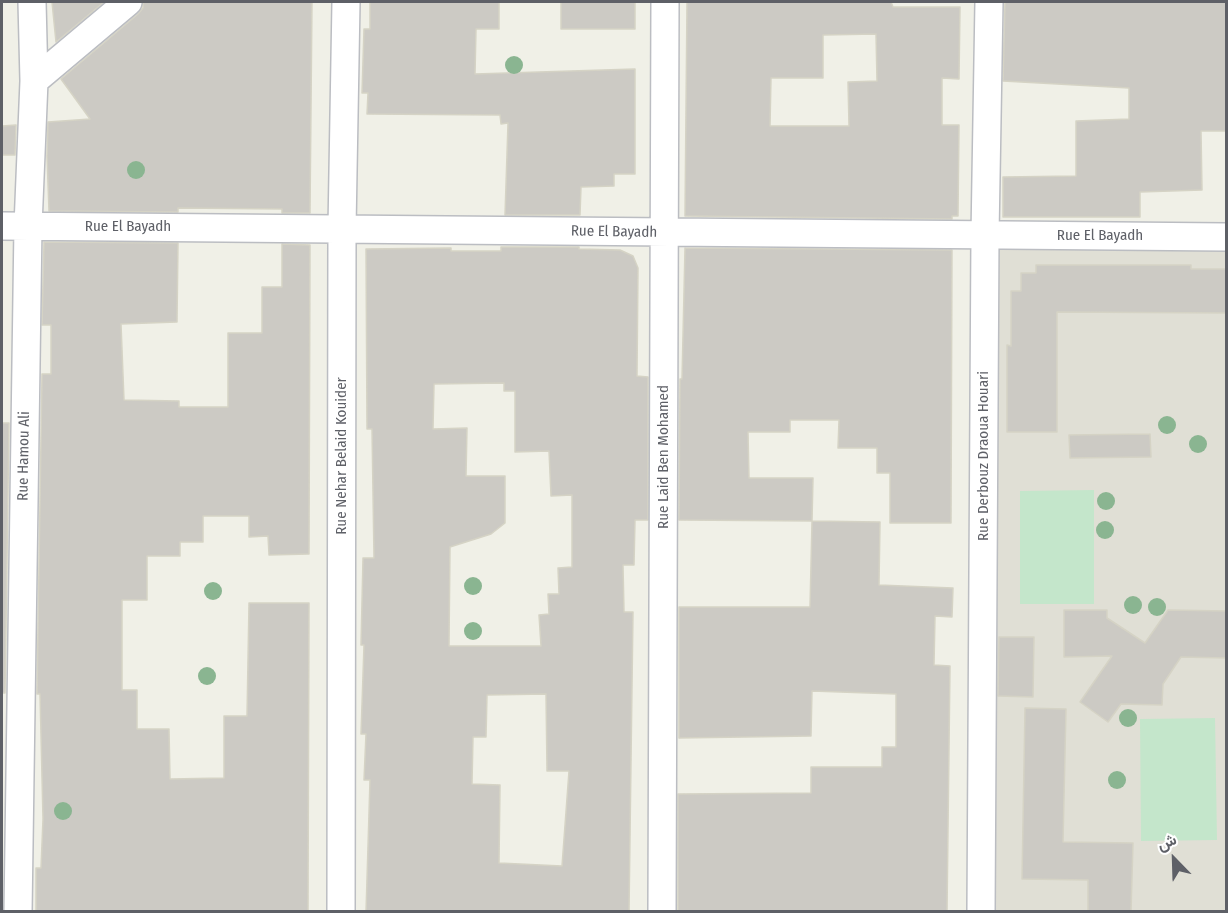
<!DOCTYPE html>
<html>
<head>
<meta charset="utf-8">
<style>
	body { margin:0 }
	#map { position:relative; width:1228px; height:913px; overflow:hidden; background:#f0f0e7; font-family:"Fira Sans Condensed",Vazirmatn,sans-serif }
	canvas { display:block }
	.frame { position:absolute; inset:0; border:3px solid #5e6067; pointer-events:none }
	.north { position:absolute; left:1144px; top:829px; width:60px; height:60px; -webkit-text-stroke:4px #fff; paint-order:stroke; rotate:337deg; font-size:16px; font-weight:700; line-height:24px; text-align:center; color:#5e6067 }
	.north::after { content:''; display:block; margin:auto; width:21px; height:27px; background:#5e6067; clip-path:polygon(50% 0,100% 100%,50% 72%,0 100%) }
</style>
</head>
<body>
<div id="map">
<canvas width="1228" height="913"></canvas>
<div class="frame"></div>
<div class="north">ش</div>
</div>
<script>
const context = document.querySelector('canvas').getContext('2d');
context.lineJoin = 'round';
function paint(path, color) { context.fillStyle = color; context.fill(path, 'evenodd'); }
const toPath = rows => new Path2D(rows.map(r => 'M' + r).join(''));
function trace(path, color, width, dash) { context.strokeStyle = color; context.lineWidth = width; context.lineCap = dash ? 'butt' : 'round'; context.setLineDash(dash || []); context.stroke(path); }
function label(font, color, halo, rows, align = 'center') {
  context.font = font + ' "Fira Sans Condensed",sans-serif'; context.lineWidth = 5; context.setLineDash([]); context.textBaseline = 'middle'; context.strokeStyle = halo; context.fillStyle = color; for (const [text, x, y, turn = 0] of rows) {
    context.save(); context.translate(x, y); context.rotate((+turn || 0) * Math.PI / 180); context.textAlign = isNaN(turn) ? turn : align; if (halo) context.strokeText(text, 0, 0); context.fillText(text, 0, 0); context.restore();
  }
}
paint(toPath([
	[985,235,1226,237,1226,911,981,912]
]), '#e0dfd5');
paint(toPath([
	[1094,490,1094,604,1020,604,1020,491],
	[1215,718,1217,840,1141,841,1140,719]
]), '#c4e6cb');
const building = toPath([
	[52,2,104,2,56,42,52,2],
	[143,2,312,2,310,213,282,213,282,209,178,208,178,212,49,211,47,156,48,122,90,119,61,79,138,14,143,8,143,2],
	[370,2,499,2,499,29,476,29,475,74,635,69,635,174,614,174,614,186,581,187,580,215,505,215,508,123,501,124,500,115,367,114,368,93,362,93,364,29,370,29,370,2],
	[561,2,635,2,635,29,561,29,561,2],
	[687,2,891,2,893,7,960,7,959,79,942,78,942,125,959,125,958,216,952,216,952,219,685,216,687,2],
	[876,34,877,81,848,82,849,126,770,126,771,78,823,78,823,35,876,34],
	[1005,2,1227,2,1227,131,1201,131,1202,190,1140,192,1140,217,1003,217,1003,177,1076,176,1076,121,1129,119,1129,88,1003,81,1005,2],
	[16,125,15,155,2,155,2,126,16,125],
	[44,242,178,243,177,322,121,324,124,400,179,401,179,407,228,407,228,333,262,333,262,287,282,287,282,244,310,245,309,554,269,555,268,536,249,537,249,516,203,516,203,542,180,542,180,556,147,556,147,600,122,600,122,690,137,690,137,729,169,729,170,779,224,778,224,716,247,716,249,603,309,603,308,912,36,912,36,868,41,868,43,819,40,694,37,694,42,374,51,374,51,325,42,325,44,242],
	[501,247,579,247,579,249,620,250,633,256,638,268,637,376,648,377,648,520,635,520,634,565,623,565,624,612,633,612,629,912,366,912,370,780,364,780,366,734,361,734,364,645,361,645,363,558,374,558,372,429,367,429,366,249,451,248,451,251,501,251,501,247],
	[504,383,504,391,515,391,515,452,549,451,551,496,572,495,572,567,558,568,559,594,548,594,549,614,539,615,541,646,449,646,450,547,491,534,505,523,505,476,466,476,467,428,433,429,434,384,504,383],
	[546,694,547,771,569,771,562,866,499,863,500,785,472,784,473,737,486,737,487,695,546,694],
	[685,248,952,250,951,523,890,523,890,473,877,473,877,448,838,448,839,420,790,420,790,432,748,432,749,478,813,478,812,521,679,520,680,379,682,379,685,248],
	[1036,265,1191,265,1191,269,1227,269,1227,313,1057,312,1057,432,1007,432,1007,345,1011,346,1011,291,1021,291,1021,273,1036,273,1036,265],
	[2,423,9,423,5,693,2,693,2,423],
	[1150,434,1151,457,1070,458,1069,435,1150,434],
	[812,521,880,522,879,585,953,588,952,617,935,616,934,665,950,666,947,912,678,912,678,794,811,793,811,767,882,767,882,747,896,747,896,694,812,691,811,736,679,738,679,607,810,607,812,521],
	[1064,610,1107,610,1107,618,1145,643,1168,610,1227,611,1227,658,1181,657,1163,684,1162,705,1121,704,1108,722,1080,702,1112,656,1064,657,1064,610],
	[999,637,1034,637,1033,697,998,696,999,637],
	[1025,708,1066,709,1063,842,1133,843,1131,912,1088,912,1088,880,1022,879,1025,708]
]);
paint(building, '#cccac4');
trace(building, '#d5d3c5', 1.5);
const minor = toPath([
	[34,81,128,2],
	[2,226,1226,237],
	[18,912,28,226,34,81,32,2],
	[341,912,342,228,346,2],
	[662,912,665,2],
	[981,912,985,235,989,2]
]);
trace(minor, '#bbbdc2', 30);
trace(minor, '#fff', 27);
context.fillStyle = '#8ab591';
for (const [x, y] of [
	[514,65],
	[136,170],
	[1167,425],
	[1198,444],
	[1106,501],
	[1105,530],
	[473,586],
	[213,591],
	[1133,605],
	[1157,607],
	[473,631],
	[207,676],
	[1128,718],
	[1117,780],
	[63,811]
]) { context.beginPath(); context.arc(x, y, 9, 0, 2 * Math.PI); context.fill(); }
label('15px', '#5e6067', '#fff', [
	["Rue El Bayadh",128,227],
	["Rue El Bayadh",614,232,1],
	["Rue El Bayadh",1100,236],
	["Rue Hamou Ali",24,456,-89],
	["Rue Nehar Belaid Kouider",342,456,-90],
	["Rue Derbouz Draoua Houari",984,456,-90],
	["Rue Laid Ben Mohamed",664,457,-90]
]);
</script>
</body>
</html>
